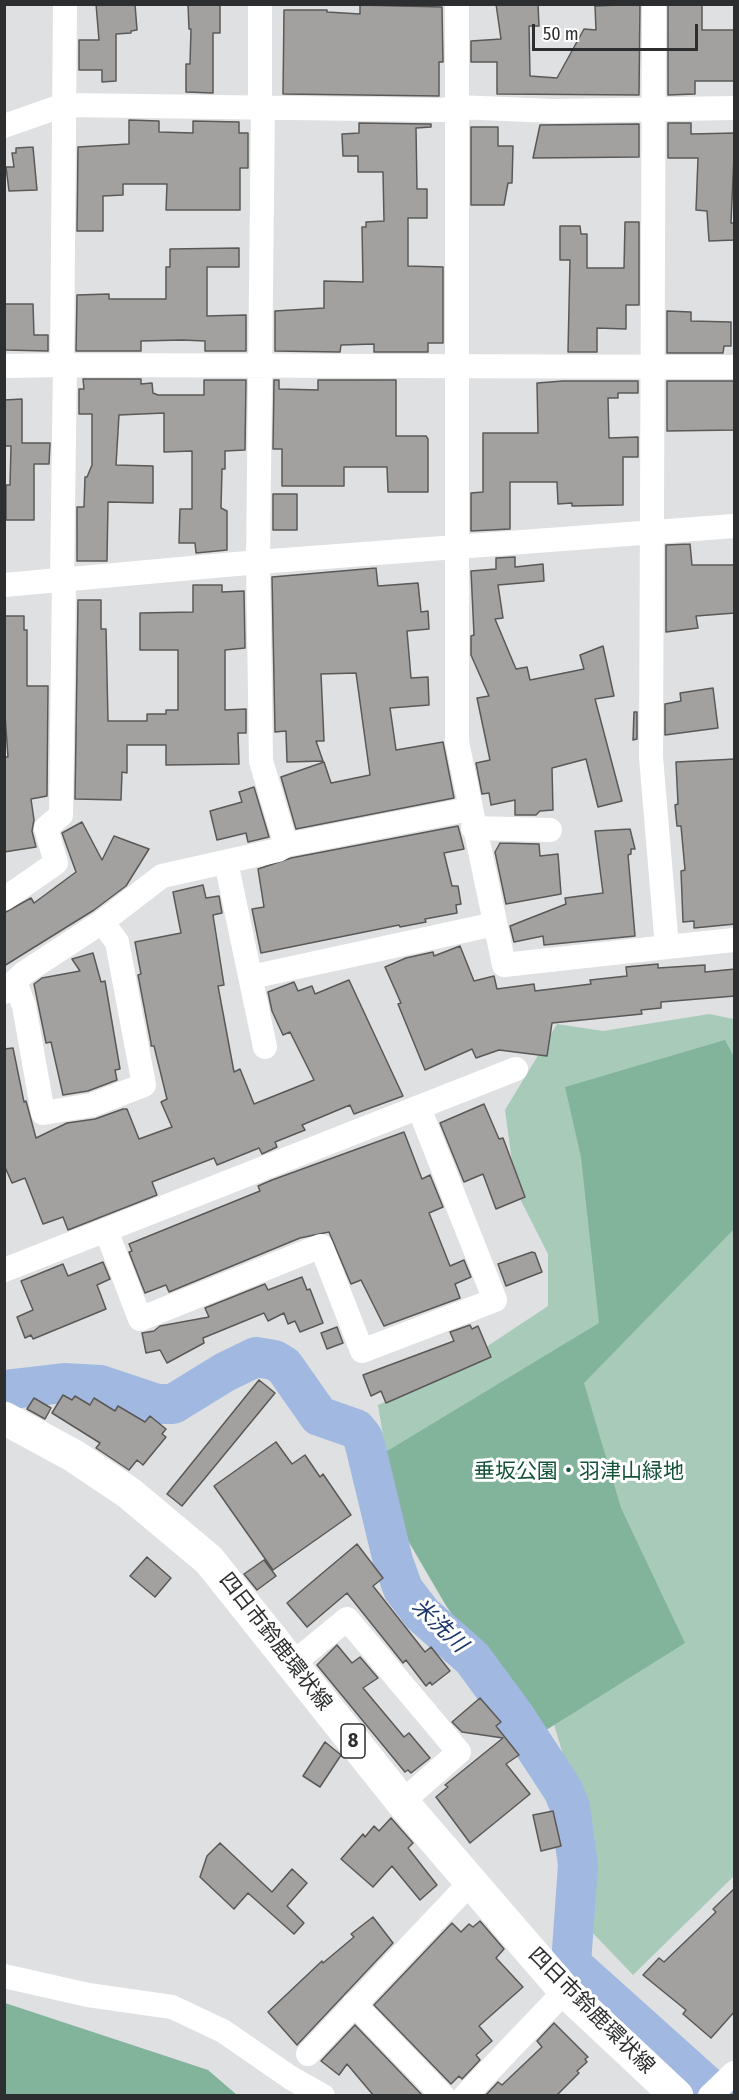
<!DOCTYPE html>
<html>
<head>
<meta charset="utf-8">
<style>
	body { margin:0 }
	#map { position:relative; width:739px; height:2100px; overflow:hidden; background:#dee0e2; font-family:"Fira Sans Condensed",sans-serif }
	canvas { display:block }
	.frame { position:absolute; inset:0; border:6px solid #2d2e2f; pointer-events:none }
	.scale { position:absolute; left:532px; top:24px; width:166px; height:27px; box-sizing:border-box; border:3px solid #2d2e2f; border-top:0; padding-left:8px; font-size:18px; line-height:21px; white-space:nowrap; color:#2d2e2f; -webkit-text-stroke:4px #fff; paint-order:stroke }
</style>
</head>
<body>
<div id="map">
<canvas width="739" height="2100"></canvas>
<div class="frame"></div>
<div class="scale">50 m</div>
</div>
<script>
const context = document.querySelector('canvas').getContext('2d');
context.lineJoin = 'round';
function paint(path, color) { context.fillStyle = color; context.fill(path, 'evenodd'); }
const toPath = rows => new Path2D(rows.map(r => 'M' + r).join(''));
function trace(path, color, width, dash) { context.strokeStyle = color; context.lineWidth = width; context.lineCap = dash ? 'butt' : 'round'; context.setLineDash(dash || []); context.stroke(path); }
function label(font, color, halo, rows, align = 'center') {
  context.font = font + ' "Fira Sans Condensed","Noto Sans JP",sans-serif'; context.lineWidth = 6; context.setLineDash([]); context.textBaseline = 'middle'; context.strokeStyle = halo; context.fillStyle = color; for (const [text, x, y, turn = 0] of rows) {
    context.save(); context.translate(x, y); context.rotate((+turn || 0) * Math.PI / 180); context.textAlign = isNaN(turn) ? turn : align; if (halo) context.strokeText(text, 0, 0); context.fillText(text, 0, 0); context.restore();
  }
}
paint(toPath([
	[709,1014,734,1019,734,1876,633,1975,589,1929,577,1803,537,1666,387,1460,378,1405,444,1375,548,1306,548,1254,516,1191,505,1110,557,1024,603,1031]
]), '#a8cbb9');
paint(toPath([
	[725,1040,734,1057,734,1229,584,1383,621,1508,685,1643,535,1737,445,1604,364,1465,599,1323,581,1157,565,1087],
	[5,2003,208,2070,237,2095,5,2095]
]), '#82b39b');
trace(toPath([
	[4,1390,64,1383,100,1385,157,1404,173,1404,225,1372,256,1357,274,1360,284,1366,319,1416,356,1429,363,1438,366,1449,393,1561,403,1589,422,1614,472,1658,514,1715,563,1790,570,1807,578,1865,571,1964,718,2096]
]), '#a1b8e1', 40);
const building = toPath([
	[96,4,135,4,137,30,131,31,131,33,116,34,116,81,102,82,102,70,79,70,79,40,99,40,96,4],
	[188,4,220,4,220,33,213,33,213,93,186,92,186,64,190,64,191,29,189,29,188,4],
	[496,4,538,4,539,26,529,26,530,76,557,78,584,29,596,30,595,6,640,4,639,95,497,94,497,62,471,62,471,41,501,39,496,4],
	[668,4,702,4,702,30,735,30,735,81,695,81,695,94,668,95,668,4],
	[360,5,442,7,443,62,439,62,439,96,283,94,284,10,327,10,327,12,360,14,360,5],
	[129,120,159,121,159,132,193,133,193,121,239,122,239,133,248,133,248,168,240,168,240,210,166,210,167,184,123,184,123,195,103,196,103,231,77,231,78,147,129,144,129,120],
	[359,123,431,124,431,127,416,128,417,189,427,189,427,218,408,218,408,266,443,267,443,343,428,343,428,352,374,352,374,344,341,345,340,352,275,351,275,311,324,308,324,281,363,282,362,227,366,227,366,222,384,221,383,172,358,172,358,156,343,156,342,134,359,133,359,123],
	[668,123,691,123,691,134,735,133,731,223,735,223,735,240,709,241,707,211,696,210,698,158,668,158,668,123],
	[639,124,639,157,533,158,540,125,639,124],
	[471,127,498,127,498,146,513,146,512,183,508,183,504,205,471,205,471,127],
	[33,147,37,190,9,191,6,167,14,167,12,153,16,153,16,148,33,147],
	[625,222,639,222,639,305,626,305,626,329,597,328,597,352,568,352,570,260,560,260,560,226,580,226,581,234,587,234,587,268,624,268,625,222],
	[239,248,239,267,207,267,207,316,246,315,246,351,205,351,205,341,182,340,141,341,141,351,76,351,77,295,109,294,109,299,166,299,166,267,170,267,170,249,239,248],
	[4,304,33,304,34,335,48,335,48,351,5,350,4,304],
	[667,311,691,312,691,321,731,322,731,346,724,346,723,353,667,353,667,311],
	[83,379,141,379,141,384,152,383,153,393,158,395,204,395,204,380,246,380,245,450,225,451,225,469,222,469,221,508,227,511,227,550,196,553,195,543,179,543,180,509,192,509,192,451,164,452,164,413,119,415,116,465,153,466,153,503,108,502,107,561,77,561,77,507,84,507,85,477,87,477,92,465,92,414,79,414,79,389,84,389,83,379],
	[274,380,279,380,279,389,318,390,318,380,396,380,396,436,426,436,428,439,428,492,388,492,387,467,344,467,344,486,282,486,282,449,273,449,274,380],
	[563,381,638,381,638,393,618,393,618,398,608,398,609,438,638,437,638,457,623,457,623,505,572,506,572,503,558,504,557,482,510,482,510,529,471,531,471,493,483,492,483,433,538,433,537,383,563,381],
	[667,381,735,381,735,430,667,431,667,381],
	[22,399,22,443,50,443,49,464,34,464,34,520,6,520,6,485,10,485,11,446,4,446,4,400,22,399],
	[273,494,297,494,297,530,273,530,273,494],
	[690,544,692,565,735,565,735,613,696,616,698,628,666,632,666,545,690,544],
	[515,557,515,567,543,564,544,581,498,585,503,618,495,619,516,669,527,667,530,680,584,669,580,655,603,646,614,696,595,699,622,801,598,807,586,759,552,768,553,810,540,811,536,815,515,815,515,800,491,805,489,793,482,794,476,763,490,760,477,698,489,696,471,655,471,636,474,635,471,571,496,569,496,558,515,557],
	[376,568,378,586,418,583,421,612,428,611,429,629,407,631,411,678,428,677,429,705,390,708,396,750,443,742,454,798,296,829,281,777,324,762,331,783,370,775,356,673,321,674,324,741,316,741,323,761,287,762,286,731,275,732,272,577,376,568],
	[193,585,222,585,222,592,244,591,245,648,225,650,225,710,246,709,246,733,238,733,239,764,166,765,166,745,127,745,127,773,122,772,121,800,75,799,78,600,101,600,101,629,106,629,108,721,147,721,147,714,166,714,166,710,178,710,178,650,140,650,140,613,193,612,193,585],
	[4,616,24,616,24,630,27,630,27,686,48,686,47,796,31,799,34,820,32,831,36,847,4,852,4,757,8,757,4,702,4,616],
	[713,688,718,728,665,735,665,704,681,701,680,693,713,688],
	[634,712,637,712,637,739,633,740,634,712],
	[735,759,735,924,694,928,694,921,683,922,681,871,685,870,681,826,677,826,675,805,678,804,676,762,735,759],
	[254,787,269,837,248,842,246,833,217,840,210,811,242,802,239,792,254,787],
	[82,822,102,860,114,836,149,849,126,886,94,910,4,966,4,913,31,898,34,903,76,872,62,833,82,822],
	[458,826,464,849,444,853,452,886,458,886,461,904,456,905,457,913,425,919,426,922,400,927,399,925,261,953,252,909,264,907,258,869,291,858,458,826],
	[630,829,635,849,631,849,631,854,628,855,635,936,544,945,543,936,514,942,510,926,566,904,565,898,603,893,595,831,630,829],
	[500,843,539,844,540,856,558,854,561,894,506,904,495,852,500,843],
	[203,885,206,898,219,896,222,913,213,915,224,985,218,986,234,1072,240,1069,254,1104,314,1080,290,1032,283,1035,272,1011,268,992,294,982,298,991,312,986,315,994,349,980,403,1096,354,1114,350,1105,302,1125,305,1130,275,1142,277,1147,262,1154,259,1148,217,1165,214,1158,152,1182,157,1195,68,1230,63,1217,43,1224,25,1178,12,1183,4,1165,4,1049,13,1048,24,1102,26,1101,36,1138,67,1123,95,1119,123,1109,127,1109,139,1139,172,1127,161,1102,167,1099,154,1046,151,1046,151,1043,138,975,141,974,135,942,181,933,173,892,203,885],
	[460,946,474,981,494,976,497,989,534,984,535,991,591,984,590,980,627,976,626,967,658,964,658,968,705,965,705,972,735,969,735,996,661,1002,661,1008,641,1010,642,1014,552,1023,547,1056,499,1050,476,1058,472,1049,425,1070,398,1004,401,1003,385,967,406,958,433,952,434,956,460,946],
	[93,953,101,982,105,981,120,1069,115,1070,117,1080,88,1091,63,1095,51,1042,46,1043,34,984,42,978,80,971,72,959,93,953],
	[484,1104,499,1139,503,1138,525,1197,496,1209,483,1174,464,1182,440,1123,484,1104],
	[404,1132,422,1179,430,1175,443,1207,429,1213,450,1266,464,1260,471,1277,455,1284,460,1298,384,1326,361,1280,351,1284,329,1232,300,1238,169,1292,166,1285,145,1293,129,1252,132,1251,129,1244,260,1191,258,1186,272,1180,404,1132],
	[532,1252,535,1253,542,1272,506,1286,498,1264,532,1252],
	[103,1262,110,1279,97,1285,106,1309,33,1339,31,1335,25,1338,17,1317,33,1310,21,1281,63,1264,68,1276,103,1262],
	[302,1277,307,1290,310,1289,323,1323,300,1332,295,1321,288,1324,284,1313,268,1321,264,1313,203,1338,204,1343,167,1363,160,1350,146,1353,142,1333,154,1331,160,1326,209,1317,205,1308,265,1284,268,1290,302,1277],
	[470,1325,472,1329,478,1326,491,1357,386,1403,381,1391,371,1396,363,1375,454,1341,450,1332,470,1325],
	[337,1327,343,1343,327,1349,321,1333,337,1327],
	[259,1380,275,1393,182,1506,167,1494,259,1380],
	[63,1395,72,1400,75,1396,90,1405,94,1398,115,1411,118,1406,145,1422,150,1416,166,1429,162,1434,166,1437,143,1465,137,1460,129,1470,96,1448,100,1443,52,1413,63,1395],
	[34,1398,51,1408,45,1419,27,1409,34,1398],
	[276,1442,292,1464,305,1455,320,1477,323,1474,351,1515,273,1570,214,1486,276,1442],
	[357,1544,383,1578,373,1586,425,1652,431,1647,450,1671,432,1685,430,1682,426,1686,406,1660,403,1663,347,1593,307,1627,287,1603,357,1544],
	[147,1557,171,1578,155,1597,130,1576,147,1557],
	[264,1560,276,1576,257,1590,244,1574,264,1560],
	[337,1645,352,1663,360,1657,378,1678,363,1688,404,1737,409,1733,430,1758,411,1773,408,1770,405,1772,317,1665,337,1645],
	[480,1698,501,1722,496,1726,519,1755,506,1764,530,1794,470,1843,436,1797,448,1787,445,1785,503,1738,462,1732,452,1722,480,1698],
	[325,1742,341,1755,320,1787,303,1776,325,1742],
	[553,1811,561,1846,541,1851,533,1815,553,1811],
	[391,1818,413,1843,408,1848,437,1885,420,1900,392,1866,373,1887,341,1859,363,1834,365,1837,374,1826,379,1831,391,1818],
	[220,1843,272,1892,292,1869,307,1883,287,1906,304,1923,294,1934,248,1893,234,1909,200,1877,207,1856,220,1843],
	[735,1888,735,2011,711,2038,683,2014,686,2010,643,1975,659,1958,664,1962,716,1912,713,1909,735,1888],
	[373,1917,393,1943,297,2045,268,2012,322,1961,323,1963,354,1937,351,1934,373,1917],
	[480,1921,504,1949,496,1958,523,1987,479,2026,492,2041,476,2055,480,2060,462,2079,459,2076,451,2084,374,2005,452,1923,461,1932,469,1924,473,1927,480,1921],
	[554,2023,588,2057,585,2059,587,2062,577,2071,579,2073,556,2096,485,2096,498,2082,502,2085,542,2047,537,2041,554,2023],
	[355,2025,423,2096,374,2096,347,2064,339,2075,321,2061,355,2025]
]);
paint(building, '#a3a19f');
trace(building, '#5b5958', 1.5);
trace(toPath([
	[65,4,62,365,734,367],
	[457,4,457,742,504,965,667,947,651,757,654,4],
	[260,106,260,4],
	[263,106,258,562,261,761,286,845],
	[4,126,64,105,443,110,457,107,554,111,734,108],
	[4,366,62,365],
	[62,580,65,365],
	[4,585,258,562,734,526],
	[473,828,550,830],
	[226,862,265,1047],
	[4,899,56,863,46,828,61,815,64,580],
	[667,947,734,940],
	[251,977,495,924],
	[15,982,24,1006,43,1113,92,1105,144,1085,117,942,102,922],
	[4,992,24,973,102,922,162,876,278,850,286,845,470,809],
	[106,1230,140,1319,321,1246,362,1351,495,1300,419,1108],
	[4,1270,516,1069],
	[292,1664,347,1619,459,1752,402,1802],
	[4,1976,88,1995,172,2007,223,2031,291,2078,323,2096],
	[354,2004,443,2096],
	[308,2054,471,1882],
	[465,2096,565,1991],
	[710,2096,734,2073]
]), '#fff', 24);
trace(toPath([
	[4,1418,74,1456,129,1493,209,1560,402,1802,565,1991,677,2096]
]), '#fff', 33);
for (const [x, y, w] of [
	[353,1741,24]
]) { const box = new Path2D(); box.roundRect(x - w / 2, y - 17, w, 34, 4.5); context.fillStyle = '#fff'; context.fill(box); trace(box, '#2d2e2f', 1.5); }
label('bold 20px', '#2d2e2f', null, [
	["8",353,1741]
]);
label('21px', '#14523a', '#fff', [
	["垂坂公園・羽津山緑地",579,1472]
]);
label('21px', '#2d2e2f', '#fff', [
	["四日市鈴鹿環状線",275,1642,52],
	["四日市鈴鹿環状線",591,2011,45]
]);
label('italic 22px', '#1b3668', '#fff', [
	["米洗川",439,1626,44]
]);
</script>
</body>
</html>
